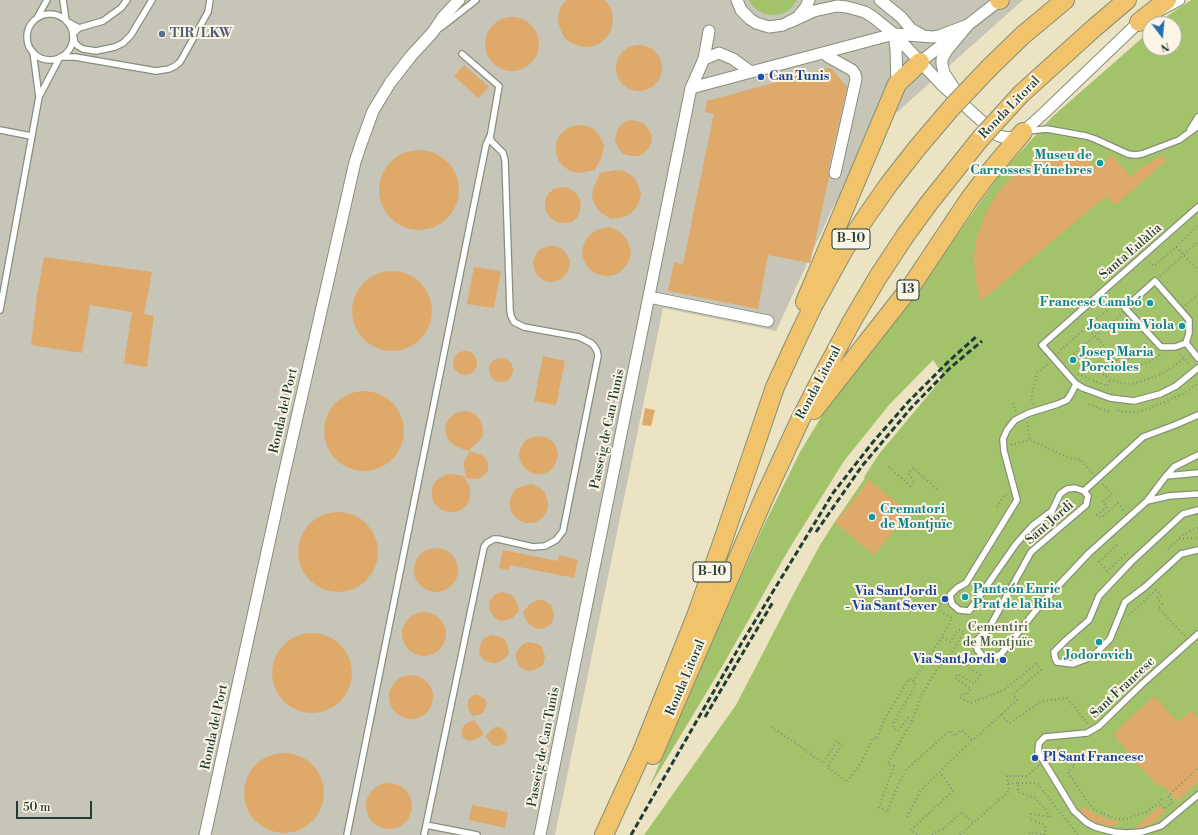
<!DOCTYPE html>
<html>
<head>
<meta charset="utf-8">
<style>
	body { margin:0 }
	#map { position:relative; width:1198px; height:835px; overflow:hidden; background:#ebe3c1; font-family:"Libre Bodoni",serif }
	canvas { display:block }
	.north { position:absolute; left:1142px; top:16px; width:40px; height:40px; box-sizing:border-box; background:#fcf5e5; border:1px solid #a4ab9e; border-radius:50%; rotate:164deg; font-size:11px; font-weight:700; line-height:16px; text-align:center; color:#1f3d34 }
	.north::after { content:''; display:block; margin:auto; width:14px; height:18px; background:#1f6fb2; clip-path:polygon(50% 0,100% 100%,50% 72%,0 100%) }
	.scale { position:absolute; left:16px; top:801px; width:76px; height:18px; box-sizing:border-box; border:2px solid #1f3d34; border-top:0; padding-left:5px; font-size:12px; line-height:14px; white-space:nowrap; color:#1f3d34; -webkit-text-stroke:3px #fcf5e5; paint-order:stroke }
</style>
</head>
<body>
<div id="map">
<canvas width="1198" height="835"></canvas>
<div class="north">N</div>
<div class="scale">50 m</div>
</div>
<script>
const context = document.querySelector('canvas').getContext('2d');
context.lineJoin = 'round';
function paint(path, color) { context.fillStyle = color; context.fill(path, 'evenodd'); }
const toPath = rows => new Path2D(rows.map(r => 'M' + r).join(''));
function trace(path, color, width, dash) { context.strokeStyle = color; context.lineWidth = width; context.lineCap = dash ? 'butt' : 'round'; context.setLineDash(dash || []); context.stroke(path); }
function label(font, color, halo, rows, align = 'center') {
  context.font = font + ' "Libre Bodoni",serif'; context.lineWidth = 4; context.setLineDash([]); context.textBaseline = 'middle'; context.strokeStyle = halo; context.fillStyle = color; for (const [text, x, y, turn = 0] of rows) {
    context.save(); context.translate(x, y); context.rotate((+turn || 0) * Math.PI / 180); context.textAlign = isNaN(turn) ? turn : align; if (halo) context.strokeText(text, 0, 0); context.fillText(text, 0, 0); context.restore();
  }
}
paint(toPath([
	[0,0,1023,0,886,122,832,209,776,331,663,308,555,835,0,835]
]), '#c6c5b8');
paint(toPath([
	[749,0,797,0,795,3,789,10,782,14,773,15,764,14,757,10,751,4],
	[1191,0,1198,0,1198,835,644,835,736,705,793,595,820,545,834,523,865,478,864,477,879,454,944,376,933,360,889,405,844,461,789,549,723,665,649,788,691,689,765,523,800,452,832,399,897,316,959,232,1002,172,1052,117,1150,31,1150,48,1174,48,1174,24,1158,24,1170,14]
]), '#a3c36b');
paint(toPath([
	[567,0,605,0,608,4,612,11,613,21,611,30,606,38,599,44,590,47,580,46,571,43,564,37,560,28,558,20,559,11,563,4],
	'485 44a27 27 0 1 1 54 0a27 27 0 1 1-54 0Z',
	'616 68a23 23 0 1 1 46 0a23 23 0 1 1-46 0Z',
	[464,65,489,87,478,98,454,76],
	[828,68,832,69,847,87,828,171,829,177,822,210,810,263,768,255,758,309,668,291,674,262,683,264,702,171,714,114,705,112,707,101],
	[631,120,637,121,643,123,647,127,650,132,652,138,651,143,648,149,644,153,639,156,633,156,627,155,622,153,618,148,615,140,617,131,620,126,625,122],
	[580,125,587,126,594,129,599,135,604,145,602,156,595,170,578,173,570,171,563,166,558,160,556,152,556,144,559,136,565,130,572,126],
	[1079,149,1096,169,1112,155,1130,177,1145,165,1146,166,1153,160,1154,161,1161,155,1166,161,1115,205,1106,196,981,301,977,287,975,273,974,259,976,239,983,220,991,203,1002,187,1015,174,1033,162,1047,155,1067,150],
	'379 190a40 40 0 1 1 80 0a40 40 0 1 1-80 0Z',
	[617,170,624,171,631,175,636,180,639,187,641,194,639,202,636,208,630,214,624,217,611,219,600,212,595,205,592,198,593,189,600,173],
	[560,187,566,187,572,190,576,193,581,202,580,210,578,216,572,222,562,223,557,222,552,219,548,215,545,210,545,204,546,198,549,193,554,189],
	[610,227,621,233,626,238,629,245,631,252,629,260,626,266,620,272,614,275,605,276,597,274,590,270,585,263,582,255,583,247,586,239,592,233,599,229],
	[549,246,555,246,561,248,565,252,570,260,569,269,566,274,562,278,557,281,551,282,545,281,540,278,536,274,534,268,533,262,535,256,538,251,543,248],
	[44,257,152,272,144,314,154,316,147,367,124,363,132,312,90,305,82,353,31,345,37,295],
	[474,267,501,271,494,308,467,304],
	'352 311a40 40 0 1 1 80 0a40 40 0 1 1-80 0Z',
	'453 363a12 12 0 1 1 24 0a12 12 0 1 1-24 0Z',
	[543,356,565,361,556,405,534,401],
	'489 370a12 12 0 1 1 24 0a12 12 0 1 1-24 0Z',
	'324 431a40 40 0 1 1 80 0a40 40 0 1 1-80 0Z',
	[645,408,655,410,651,426,642,425],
	[465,411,471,412,476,415,480,420,482,425,483,431,482,437,478,442,468,451,455,446,450,442,447,437,445,430,446,424,449,419,454,414,459,412],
	[539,436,545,437,551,440,555,444,557,450,558,456,556,462,553,468,548,472,542,474,533,474,525,468,521,463,519,456,520,450,523,444,527,439,533,437],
	[470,451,482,455,486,459,488,463,488,471,482,477,478,479,466,478,464,466,464,462],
	[452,474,464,476,470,488,470,494,469,501,466,506,461,510,455,512,448,512,442,510,437,506,433,501,432,495,432,488,435,482,440,478,445,475],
	[869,480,909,512,874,555,835,523],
	[532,484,541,489,545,493,547,499,548,505,547,511,543,517,538,521,533,523,526,523,520,521,515,517,511,512,510,505,510,499,513,493,517,488,523,486],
	'298 552a40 40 0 1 1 80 0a40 40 0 1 1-80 0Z',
	'414 570a22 22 0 1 1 44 0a22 22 0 1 1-44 0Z',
	[503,550,558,561,559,555,578,560,574,578,510,565,509,570,499,568],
	[502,592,510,594,514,597,516,601,519,611,512,618,502,621,498,620,494,617,489,609,490,600,497,593],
	[538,600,543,600,551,605,554,614,552,623,548,626,544,628,537,629,530,625,527,622,523,612,530,604],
	'402 634a22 22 0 1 1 44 0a22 22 0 1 1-44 0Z',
	'272 673a40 40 0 1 1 80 0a40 40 0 1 1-80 0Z',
	[492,635,501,637,505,640,507,644,509,654,502,660,498,663,493,663,488,662,484,660,481,656,479,652,481,642,484,638],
	[529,642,538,644,542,647,545,656,543,665,539,668,530,671,526,670,521,668,518,664,515,654,521,646,525,643],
	'389 697a22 22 0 1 1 44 0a22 22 0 1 1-44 0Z',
	[474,695,478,695,484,698,487,703,484,712,481,714,473,716,468,709,468,702,469,699],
	[1154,696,1178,722,1191,711,1198,718,1198,782,1177,801,1162,784,1159,787,1135,762,1136,761,1113,734,1142,707],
	[474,720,484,734,475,740,469,741,464,738,462,736,462,729,465,724],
	[495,727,502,728,504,730,507,735,507,738,504,744,499,746,493,745,491,743,485,736],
	'244 793a40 40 0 1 1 80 0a40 40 0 1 1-80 0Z',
	'366 806a23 23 0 1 1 46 0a23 23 0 1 1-46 0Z',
	[472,805,508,812,505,828,469,820],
	[1160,806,1165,812,1154,822,1141,828,1134,828],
	[1085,807,1097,815,1109,820,1120,821,1113,827,1097,823,1088,819,1080,811]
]), '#dfa969');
const service = toPath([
	[63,0,66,21,79,28,73,34,75,43,78,46,83,49,96,51,115,47,123,43,131,35,152,0],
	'27 37a23 23 0 1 1 46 0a23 23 0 1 1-46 0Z',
	[37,18,47,0],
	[79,28,103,21,121,8,127,0],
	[440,28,476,0],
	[33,52,39,97,60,57,75,57,156,71,169,69,175,66,180,62,208,12,210,0],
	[0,130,31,136],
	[1190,130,1198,117],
	[1027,131,1047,129,1086,136,1095,139,1128,154,1135,155,1142,154,1179,140,1198,126],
	[1198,207,1042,345,1076,384,1083,388,1110,398,1134,401,1160,394,1176,386,1198,368],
	[1155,281,1189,320,1189,333,1186,343,1175,347,1161,347,1125,308,1155,281],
	[0,310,39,97],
	[1186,343,1198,358],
	[1076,384,1071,394,1067,400,1058,404,1029,413,1015,420,1007,430,1003,439,1004,451,1017,500,966,583,957,588,950,595,952,604,959,610,969,611,1016,544,1032,526,1052,511,1060,494,1067,489,1075,488,1084,491,1088,496,1086,505,1031,552,988,630,977,640,977,649,983,657,991,659,1001,654,1041,604,1089,553,1147,501,1169,496,1198,494],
	[1166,476,1198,473],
	[1084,491,1143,437,1175,425,1198,415],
	[1147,501,1166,476,1174,467,1198,455],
	[1198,510,1183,514,1131,562,1099,596,1089,620,1066,640,1054,652,1055,658,1057,662,1073,664,1086,659,1094,655,1110,639,1125,602,1145,587,1181,554,1198,550],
	[1198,634,1142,684,1099,726,1087,733,1045,737,1039,743,1038,752,1074,811,1086,822,1095,827,1106,830,1114,832,1126,833,1142,832,1161,826,1198,795],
	[426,825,477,835],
	[347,835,486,145,490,136],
	[424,835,484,547,487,543,494,539,498,539,533,547,545,546,556,540,563,531,598,356,597,351,594,346,591,343,579,337,524,327,514,322,511,316,510,310,505,160,503,153,492,142,490,138,499,86,462,54]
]);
const minor = toPath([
	[737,0,741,10,750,19,756,23,769,27,783,25,798,17,806,7,809,0],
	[880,0,901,17,911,29,922,35],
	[1162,9,1179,0],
	[790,22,814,11,837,6,847,7,865,12,873,17,894,34,943,86,997,135,1003,137,1010,138,1016,136,1023,132,1044,113,1139,22,1144,20],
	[894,34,896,49,897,84],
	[826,52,827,56,852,70,855,74,856,79,835,173],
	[704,59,719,53,733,59,751,72],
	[920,62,1000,0],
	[691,88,894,34,933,37,939,36,968,25],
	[956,91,944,73,942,64,942,59,947,50,968,25],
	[649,297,768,321],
	[205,835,283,479,355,162,361,144,373,111,390,83,411,56,433,32,443,17,459,0],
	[540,835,691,88,704,59,709,31]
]);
const trunk = toPath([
	[999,0,1000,0],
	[1139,22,1167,0],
	[990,67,1023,35,1065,0],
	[1021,94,1094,28,1127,0],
	[805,302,897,84,920,62],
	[814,410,912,285,968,201,988,174,1023,132],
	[653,755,764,498,800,420,823,375,852,321,878,277,905,236,929,203,980,139],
	[604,835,641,754,696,616,722,543,775,387,798,337,813,306,845,248,868,214,889,184,918,147,952,107]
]);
trace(service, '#85907a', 8);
trace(minor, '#85907a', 13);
trace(trunk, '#85907a', 20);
trace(toPath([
	[1176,247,1198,270],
	[1149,262,1154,266,1176,247,1198,225],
	[1160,276,1198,242],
	[1185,305,1198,295],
	[1086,328,1095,336,1121,315],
	[1058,353,1059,351,1107,310,1107,301],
	[1180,354,1184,358],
	[1160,355,1149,362,1138,366,1129,367,1121,365,1095,336,1074,354,1084,362,1110,379,1119,383,1131,384,1142,381,1157,376,1173,367,1184,358,1190,366],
	[1078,374,1107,386,1110,379],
	[1106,376,1121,365,1147,343],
	[1013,403,1016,412],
	[1033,404,1031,399,1037,373,1048,364],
	[1089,404,1110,412],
	[1118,410,1126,412,1138,412,1153,407,1185,393,1198,383],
	[1027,422,1030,440],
	[1011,445,1030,440,1069,458,1080,459,1093,474],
	[889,467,910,486,915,481,908,473,913,468,938,490],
	[1103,484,1112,494,1103,502,1107,507,1097,515,1101,518,1118,503,1125,512],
	[997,507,1005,494,1009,497],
	[1179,539,1198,538],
	[1117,545,1099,562,1107,571,1127,553,1129,554],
	[1168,549,1183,535,1198,528],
	[945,603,939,605,940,608,943,613,952,618,942,637,950,642,958,630,962,630,964,632,950,655,980,675,974,684,958,674,955,678,971,689,967,695,964,693,960,697,970,703,1004,690,1036,664,1041,670,1013,694,1017,700,1001,715],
	[1129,615,1156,590,1161,595,1157,598,1162,604,1158,608,1186,637],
	[913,681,942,637],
	[912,721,921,696,937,669,950,655],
	[771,727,797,744,823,763,837,741,842,745,827,767,847,782,862,761,873,738,877,739,884,720,909,679,916,683,911,693,894,722,893,728,898,731,908,718,912,721,891,758,888,764,894,766,879,807,887,812,899,783,906,770,947,733,950,731,955,736,962,730,972,740],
	[1049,756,1059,747,1075,766,1068,772,1086,800,1094,809,1104,814,1117,819,1127,819,1148,811,1158,803],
	[1018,783,1037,783,1078,835],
	[1008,784,1018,783,1018,792,1035,798,1046,810,1050,817,1031,814,1030,820,1045,825,1046,828,1044,835,1030,832,1029,835],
	[1162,799,1158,803,1164,809,1173,802,1168,796,1198,768],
	[907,817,921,790,966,746,1001,715,1009,723,1042,701,1067,698,1088,724],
	[917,835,911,830,953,791,940,772],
	[932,835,937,831,942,830,962,812,973,823],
	[960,835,1009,791,1007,776,1027,776,1039,765]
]), '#85907a', 2, [1, 3]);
trace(service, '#fff', 5.5);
trace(minor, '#fff', 11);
trace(trunk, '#f1c36a', 18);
trace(toPath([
	[816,532,862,466,911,408,950,368,982,341],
	[705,717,773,602],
	[631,835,741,644,833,493,873,442,909,401,949,361,977,336]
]), '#1f3d34', 3, [6, 3]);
const trunkBridge = toPath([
	[952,107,990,67],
	[980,139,1021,94]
]);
trace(trunkBridge, '#85907a', 20, []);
trace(trunkBridge, '#f1c36a', 18);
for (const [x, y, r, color] of [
	[162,34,4,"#5c6f8a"],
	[761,77,4,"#1a4fb4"],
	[1100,163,4,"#0f9aa8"],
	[1150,303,4,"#0f9aa8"],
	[1182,326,4,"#0f9aa8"],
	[1073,360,4,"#0f9aa8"],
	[872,517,4,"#0f9aa8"],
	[965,597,4,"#0f9aa8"],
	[945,599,4,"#1a4fb4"],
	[1099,642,4,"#0f9aa8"],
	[1003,660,4,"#1a4fb4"],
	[1035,758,4,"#1a4fb4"]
]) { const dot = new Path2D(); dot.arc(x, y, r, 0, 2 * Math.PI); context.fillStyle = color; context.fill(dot); trace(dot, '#fcf5e5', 1.5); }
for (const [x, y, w] of [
	[851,239,38],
	[908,290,22],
	[712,572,38]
]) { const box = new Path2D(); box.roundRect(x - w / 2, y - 10, w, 20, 3); context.fillStyle = '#fcf5e5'; context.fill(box); trace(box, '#1f3d34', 1); }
label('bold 12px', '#1f3d34', null, [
	["B-10",851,239],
	["13",908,290],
	["B-10",712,572]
]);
label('bold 13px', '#4e5e75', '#fcf5e5', [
	["TIR / LKW",170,34]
], 'left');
label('bold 13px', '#164399', '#fcf5e5', [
	["Can Tunis",769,77],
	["Via Sant Jordi",937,592,"right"],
	["- Via Sant Sever",937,607,"right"],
	["Via Sant Jordi",995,660,"right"],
	["Pl Sant Francesc",1043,758]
], 'left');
label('13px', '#1f3d34', '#fcf5e5', [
	["Ronda Litoral",1010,108,-46],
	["Santa Eulàlia",1131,252,-41],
	["Ronda Litoral",819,383,-62],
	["Ronda del Port",284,411,-77],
	["Passeig de Can Tunis",608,429,-78],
	["Sant Jordi",1050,523,-41],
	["Ronda Litoral",686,678,-67],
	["Sant Francesc",1123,688,-43],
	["Ronda del Port",215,727,-78],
	["Passeig de Can Tunis",544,747,-79]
]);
label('bold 13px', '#0d838f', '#fcf5e5', [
	["Museu de",1092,156],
	["Carrosses Fúnebres",1092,171],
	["Francesc Cambó",1142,303],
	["Joaquim Viola",1174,326],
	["Josep Maria",1081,353,"left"],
	["Porcioles",1081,368,"left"],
	["Crematori",880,510,"left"],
	["de Montjuïc",880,525,"left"],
	["Panteón Enric",973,590,"left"],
	["Prat de la Riba",973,605,"left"],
	["Jodorovich",1099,656,"center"]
], 'right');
label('13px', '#405e42', '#fcf5e5', [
	["Cementiri",998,628],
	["de Montjuïc",998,643]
]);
</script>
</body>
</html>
